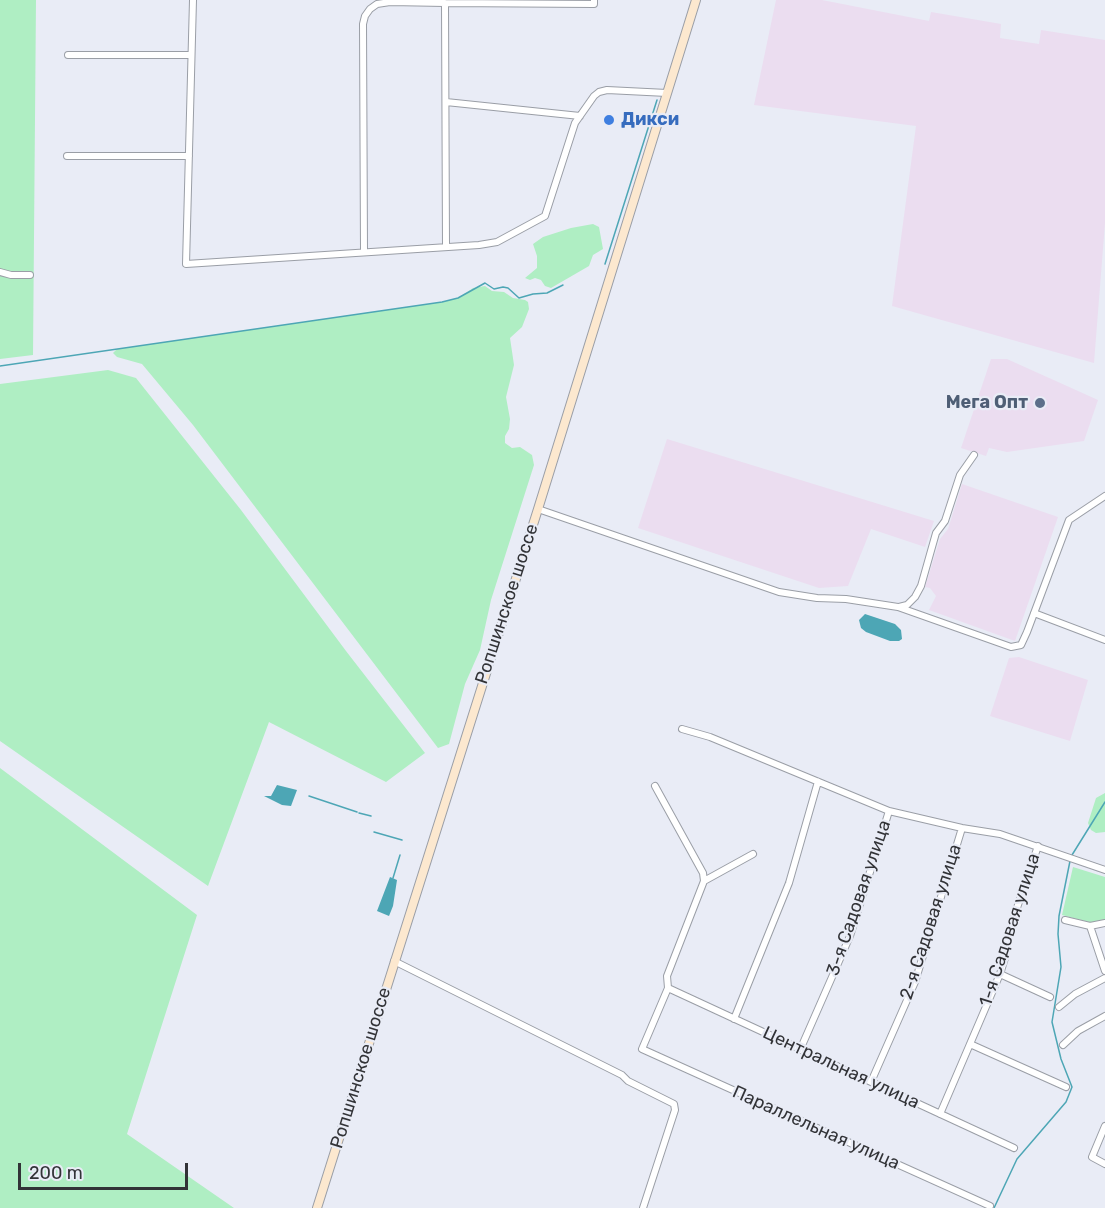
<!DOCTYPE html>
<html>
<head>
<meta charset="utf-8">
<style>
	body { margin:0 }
	#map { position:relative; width:1105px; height:1208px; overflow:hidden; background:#e9ecf6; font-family:Rubik,sans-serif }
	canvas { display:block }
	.scale { position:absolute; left:18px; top:1163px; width:170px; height:27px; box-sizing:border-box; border:3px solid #323337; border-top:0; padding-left:8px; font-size:18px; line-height:21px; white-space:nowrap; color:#323337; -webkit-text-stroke:4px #e9ecf6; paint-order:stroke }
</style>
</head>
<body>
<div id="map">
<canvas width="1105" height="1208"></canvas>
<div class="scale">200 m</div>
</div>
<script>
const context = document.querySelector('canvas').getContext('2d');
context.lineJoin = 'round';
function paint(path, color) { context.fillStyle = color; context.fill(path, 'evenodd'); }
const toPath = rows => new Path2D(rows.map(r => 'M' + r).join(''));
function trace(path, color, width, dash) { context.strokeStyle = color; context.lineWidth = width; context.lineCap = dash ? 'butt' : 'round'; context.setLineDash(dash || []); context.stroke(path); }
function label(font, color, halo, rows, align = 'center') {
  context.font = font + ' Rubik,sans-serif'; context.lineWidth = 4.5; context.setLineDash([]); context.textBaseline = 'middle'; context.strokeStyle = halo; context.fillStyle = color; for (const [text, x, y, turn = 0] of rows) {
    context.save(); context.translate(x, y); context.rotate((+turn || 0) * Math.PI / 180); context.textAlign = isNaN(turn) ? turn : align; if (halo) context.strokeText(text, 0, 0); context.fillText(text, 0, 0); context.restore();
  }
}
paint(toPath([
	[776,0,822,0,929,21,931,12,1001,24,1000,38,1039,44,1041,30,1105,40,1105,223,1094,363,892,306,916,126,754,105],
	[991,359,1007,359,1098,400,1084,441,1007,452,989,448,986,456,961,448],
	[667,439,934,521,925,547,871,529,848,586,819,588,638,528],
	[962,484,1058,517,1015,641,929,610,936,596,930,588,925,587,940,539,948,529],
	[1019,657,1088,680,1070,741,990,716,1009,658]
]), '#ebddf0');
paint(toPath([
	[0,0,36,0,33,355,0,359],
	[593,224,599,227,603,249,593,255,589,266,551,288,545,286,541,280,535,278,530,280,525,278,537,268,537,256,533,244,543,237,571,228],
	[485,286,492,291,504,292,513,298,525,300,528,302,529,309,522,327,510,338,514,365,506,397,510,419,509,429,505,436,505,443,512,448,520,447,532,455,534,465,491,600,480,650,465,684,449,744,438,748,193,425,142,364,117,357,113,353,117,349,442,302,458,298,473,288],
	[108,370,136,378,241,510,346,651,425,753,386,782,269,722,208,886,0,741,0,384],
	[0,768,197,915,127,1134,234,1208,0,1208],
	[1105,793,1105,832,1096,833,1091,830,1088,823,1096,798],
	[1073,867,1105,877,1105,920,1092,923,1062,915]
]), '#afeec3');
paint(toPath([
	[865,614,895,624,901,630,902,639,899,641,890,641,866,632,861,628,859,620],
	[277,785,297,790,291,806,282,805,264,796,271,796],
	[390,877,397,880,393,906,389,916,377,911]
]), '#4da6b5');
trace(toPath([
	[605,264,657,100],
	[0,366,442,302,458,298,485,283,494,289,503,287,508,288,519,298,533,294,547,293,563,285],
	[309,796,357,812],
	[359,813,371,816],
	[374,832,402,840],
	[1072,855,1105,802],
	[393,878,400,855],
	[994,1208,1017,1159,1066,1102,1072,1087,1061,1059,1052,1022,1061,967,1058,934,1059,916,1070,861]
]), '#4da6b5', 1.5);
const street = toPath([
	[193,0,186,264,479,245,497,242,545,216,575,123,594,96,599,92,607,90,667,93],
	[445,3,594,4,594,0],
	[68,55,191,55],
	[446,102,580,116],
	[67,156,189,156],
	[364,252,363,24,365,16,370,9,377,4,390,2,445,3,446,247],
	[0,272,11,275,30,275],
	[538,509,779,592,817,598,846,599,898,607,1011,647,1021,645,1027,632,1069,520,1105,496],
	[899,607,907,605,915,597,921,586,936,533,945,521,960,475,974,455],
	[1034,613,1105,640],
	[682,729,710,737,889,811,962,828,1000,834,1105,870],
	[655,786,703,873,704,881,667,976,668,988],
	[704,881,753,854],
	[1065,920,1090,926,1105,923],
	[1090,926,1105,971],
	[394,961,622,1075,628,1081,674,1104,675,1110,643,1208],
	[1000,974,1050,997],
	[668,988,642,1049,990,1206],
	[668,988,1014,1148],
	[1059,1007,1075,994,1105,978],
	[734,1019,789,883,817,785,819,782],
	[970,1044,1066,1087],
	[1063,1045,1078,1031,1105,1016],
	[800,1050,850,936,889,811],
	[871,1082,915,982,962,828],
	[940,1114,1000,974,1005,958,1004,946,1038,846],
	[1105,1126,1092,1157,1105,1164]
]);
const secondary = toPath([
	[317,1208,538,509,696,0]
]);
trace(street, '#9a9ea6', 8);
trace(secondary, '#9a9ea6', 10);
trace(street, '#fff', 6);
trace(secondary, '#fce8cf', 8);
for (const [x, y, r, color] of [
	[609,120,6,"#3f7fe0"],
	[1040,403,6,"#5c6f8a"]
]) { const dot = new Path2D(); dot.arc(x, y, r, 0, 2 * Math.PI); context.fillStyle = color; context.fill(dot); trace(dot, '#e9ecf6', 2); }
label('bold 18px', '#366cbe', '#e9ecf6', [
	["Дикси",621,120]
], 'left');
label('bold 18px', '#4e5e75', '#e9ecf6', [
	["Мега Опт",1028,403]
], 'right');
label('18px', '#323337', '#e9ecf6', [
	["Ропшинское шоссе",507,604,-72],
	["3-я Садовая улица",859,898,-71],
	["2-я Садовая улица",931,922,-72],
	["1-я Садовая улица",1010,930,-72],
	["Ропшинское шоссе",361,1068,-73],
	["Центральная улица",841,1068,25],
	["Параллельная улица",816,1128,24]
]);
</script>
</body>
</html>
